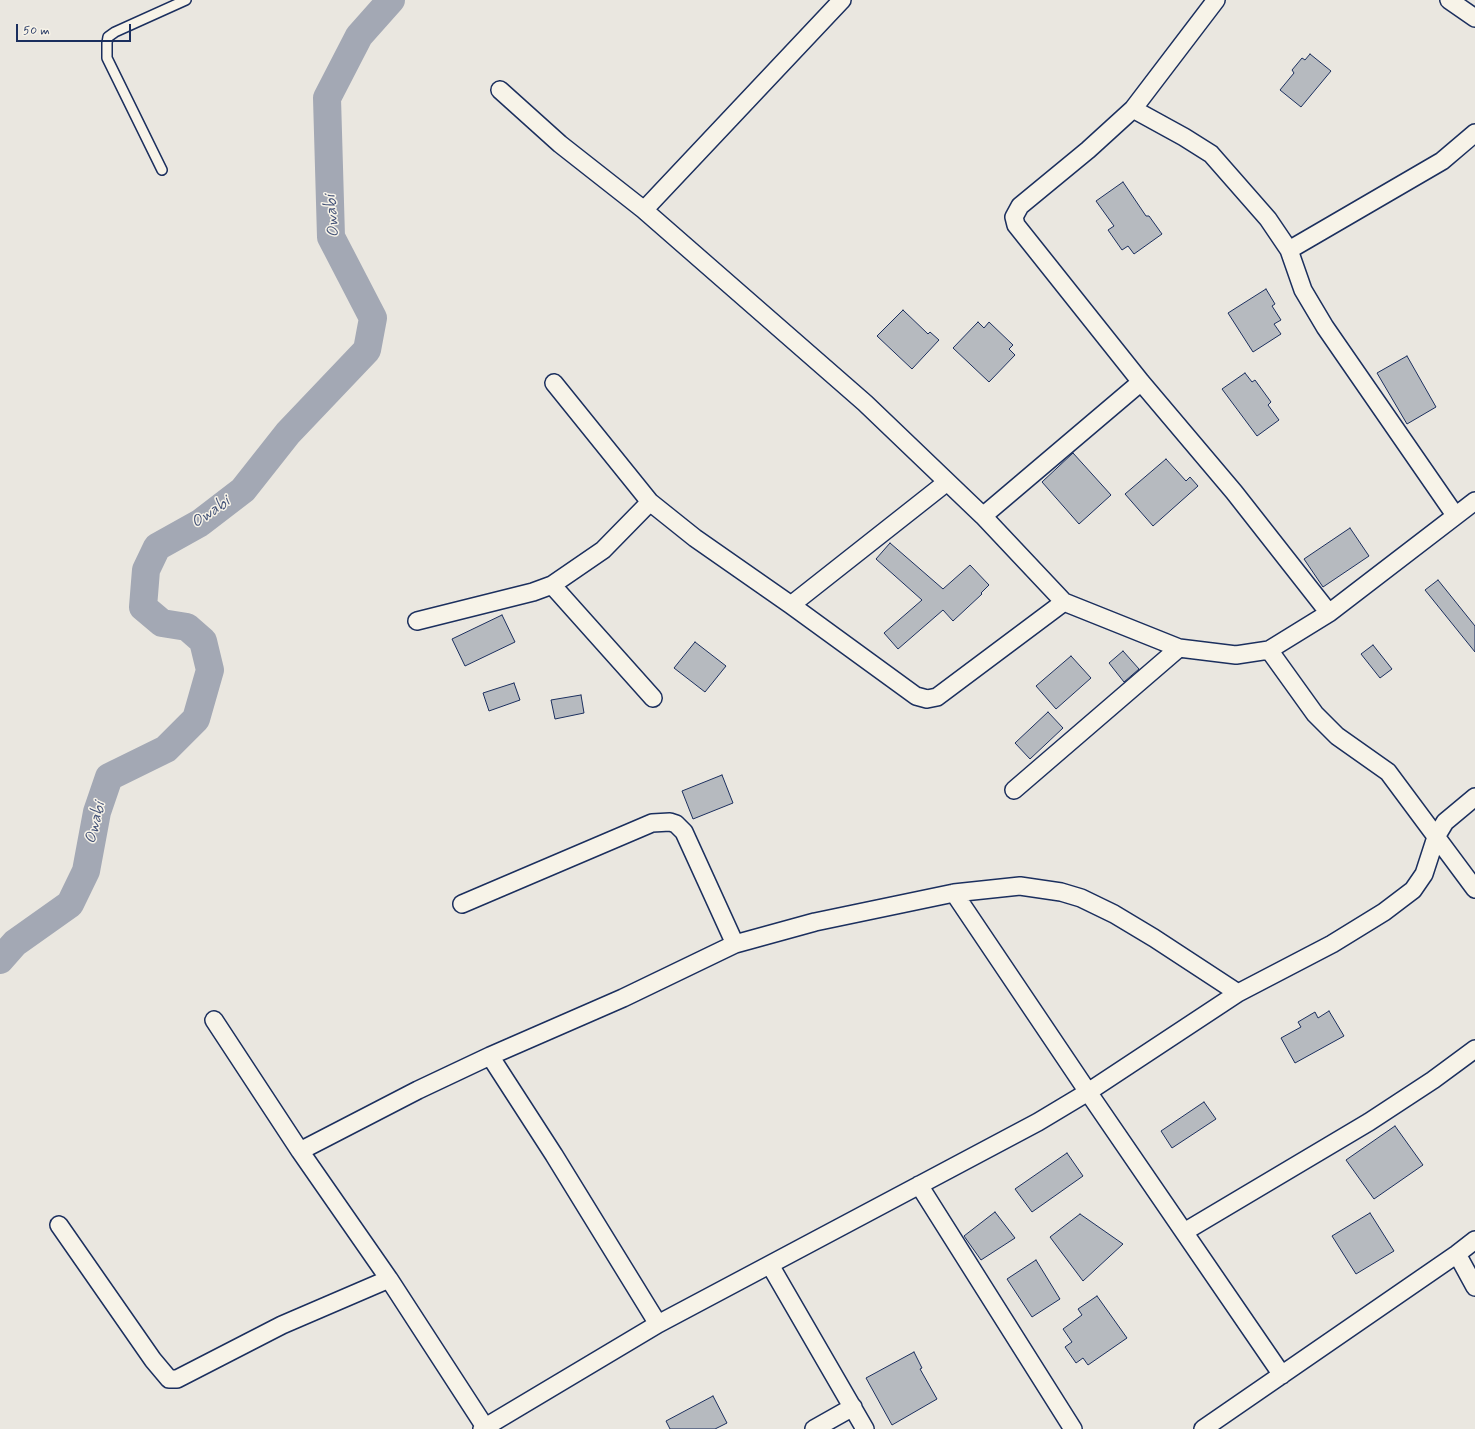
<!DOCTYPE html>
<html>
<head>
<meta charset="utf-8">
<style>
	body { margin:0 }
	#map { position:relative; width:1475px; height:1429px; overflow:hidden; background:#eae7e0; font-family:Mynerve,sans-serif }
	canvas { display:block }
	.scale { position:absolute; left:16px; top:24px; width:115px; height:18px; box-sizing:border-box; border:2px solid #1b2f5e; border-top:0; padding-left:5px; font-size:12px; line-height:14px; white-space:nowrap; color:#1b2f5e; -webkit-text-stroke:3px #f7f3e8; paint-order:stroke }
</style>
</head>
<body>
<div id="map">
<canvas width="1475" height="1429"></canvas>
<div class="scale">50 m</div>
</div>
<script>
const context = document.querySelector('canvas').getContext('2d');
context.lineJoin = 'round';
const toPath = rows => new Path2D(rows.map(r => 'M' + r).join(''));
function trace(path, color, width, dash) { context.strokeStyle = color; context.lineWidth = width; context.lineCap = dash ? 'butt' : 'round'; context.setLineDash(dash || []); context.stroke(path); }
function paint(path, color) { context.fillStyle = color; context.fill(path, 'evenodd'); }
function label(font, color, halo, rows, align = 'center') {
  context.font = font + ' Mynerve,sans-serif'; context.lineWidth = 3; context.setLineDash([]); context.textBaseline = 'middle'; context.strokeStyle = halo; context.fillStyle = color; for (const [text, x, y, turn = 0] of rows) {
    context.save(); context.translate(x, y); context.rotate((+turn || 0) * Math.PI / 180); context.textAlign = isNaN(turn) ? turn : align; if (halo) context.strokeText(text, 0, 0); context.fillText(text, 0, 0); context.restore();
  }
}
trace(toPath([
	[0,960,15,943,70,904,86,871,97,812,109,777,166,749,196,719,210,670,203,641,187,627,162,623,143,607,146,570,157,547,200,523,243,490,288,433,367,350,373,318,331,237,327,98,359,36,391,0]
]), '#a3a8b4', 28);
const building = toPath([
	[1310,54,1331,71,1301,107,1280,90,1294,73,1292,70,1302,58,1305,60,1310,54],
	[1123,182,1146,216,1149,216,1162,234,1134,254,1128,246,1122,250,1108,230,1114,226,1096,201,1123,182],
	[1266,289,1275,304,1272,306,1281,320,1274,324,1281,334,1253,352,1228,313,1266,289],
	[903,310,928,334,930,332,939,340,912,369,877,336,903,310],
	[978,322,984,328,989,322,1013,345,1009,349,1015,355,989,382,953,348,978,322],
	[1407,356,1436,407,1407,424,1377,373,1407,356],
	[1245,373,1252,382,1255,380,1271,402,1268,405,1279,420,1257,436,1222,389,1245,373],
	[1073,453,1111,495,1079,524,1042,482,1073,453],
	[1166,459,1186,481,1190,477,1198,486,1153,526,1125,494,1166,459],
	[1350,528,1369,556,1323,587,1304,559,1350,528],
	[890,543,943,589,970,565,989,585,981,593,982,594,953,621,943,610,898,649,884,633,922,600,876,559,890,543],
	[1438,580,1475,626,1475,652,1425,590,1438,580],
	[502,615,515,642,465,666,452,639,502,615],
	[695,642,726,666,705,692,674,668,695,642],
	[1373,645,1392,669,1380,678,1361,654,1373,645],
	[1123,651,1139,669,1124,682,1109,663,1123,651],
	[1071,656,1091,678,1056,709,1036,686,1071,656],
	[514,683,520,700,489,711,483,693,514,683],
	[581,695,584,713,555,719,551,700,581,695],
	[1048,712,1063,728,1030,759,1015,743,1048,712],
	[722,775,733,803,693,819,682,791,722,775],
	[1329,1011,1344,1036,1295,1063,1281,1038,1301,1027,1298,1022,1315,1012,1318,1018,1329,1011],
	[1204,1102,1216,1119,1172,1148,1161,1131,1204,1102],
	[1395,1126,1423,1165,1374,1199,1346,1160,1395,1126],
	[1067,1153,1083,1176,1032,1212,1015,1189,1067,1153],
	[995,1212,1015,1238,981,1260,964,1236,995,1212],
	[1370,1213,1394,1251,1356,1274,1332,1236,1370,1213],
	[1080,1214,1123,1244,1083,1281,1050,1237,1080,1214],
	[1036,1260,1060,1299,1032,1317,1007,1279,1036,1260],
	[1097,1296,1127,1338,1088,1365,1083,1358,1076,1363,1065,1347,1072,1342,1063,1329,1082,1315,1078,1309,1097,1296],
	[914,1352,922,1368,920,1369,937,1399,892,1425,866,1378,914,1352],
	[713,1396,727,1423,715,1429,670,1429,666,1421,713,1396]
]);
paint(building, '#b6babf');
trace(building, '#1b2f5e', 1);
const service = toPath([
	[162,170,107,58,107,43,108,37,115,32,186,0]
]);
const minor = toPath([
	[1216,0,1133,109,1088,150,1020,206,1014,217,1016,225,1141,382,1234,492,1329,613],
	[1449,0,1475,18],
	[500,90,560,144,644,210,865,403,983,516,1064,602,1179,648,1236,655,1269,650,1329,613,1475,501],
	[1133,109,1184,137,1211,154,1268,219,1289,250,1303,290,1325,327,1455,515],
	[644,210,842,0],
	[1289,250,1442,161,1475,133],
	[554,383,650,502,695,538,791,605,916,696,927,699,937,697,1064,602],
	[983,516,1141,382],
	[552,585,653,698],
	[791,605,947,482],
	[417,621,533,592,552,585,603,550,650,502],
	[1269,650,1315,714,1337,736,1388,772,1475,889],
	[1014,790,1179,648],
	[954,893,1088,1092,1282,1375],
	[462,904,652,823,670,822,676,824,684,832,735,944],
	[214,1020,300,1151,389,1279,485,1427],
	[490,1056,554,1155,658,1324],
	[300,1151,418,1090,490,1056,623,998,735,944,815,922,954,893,1020,886,1061,892,1081,898,1114,914,1154,938,1238,993],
	[919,1185,1073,1429],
	[59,1225,153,1360,169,1379,177,1379,282,1325,389,1279],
	[1184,1232,1369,1122,1433,1080,1475,1049],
	[1457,1254,1475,1287],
	[770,1265,865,1429],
	[482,1429,658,1324,1038,1122,1088,1092,1238,993,1332,944,1384,912,1413,890,1424,874,1436,837,1445,822,1475,797],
	[814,1429,853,1407],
	[1203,1429,1457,1254,1475,1240]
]);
trace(service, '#1b2f5e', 12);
trace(minor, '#1b2f5e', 20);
trace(service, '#f7f3e8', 9);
trace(minor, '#f7f3e8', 17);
label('italic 16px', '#445378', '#f7f3e8', [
	["Owabi",333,216,-95],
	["Owabi",211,513,-35],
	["Owabi",96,823,-77]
]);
</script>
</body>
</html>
